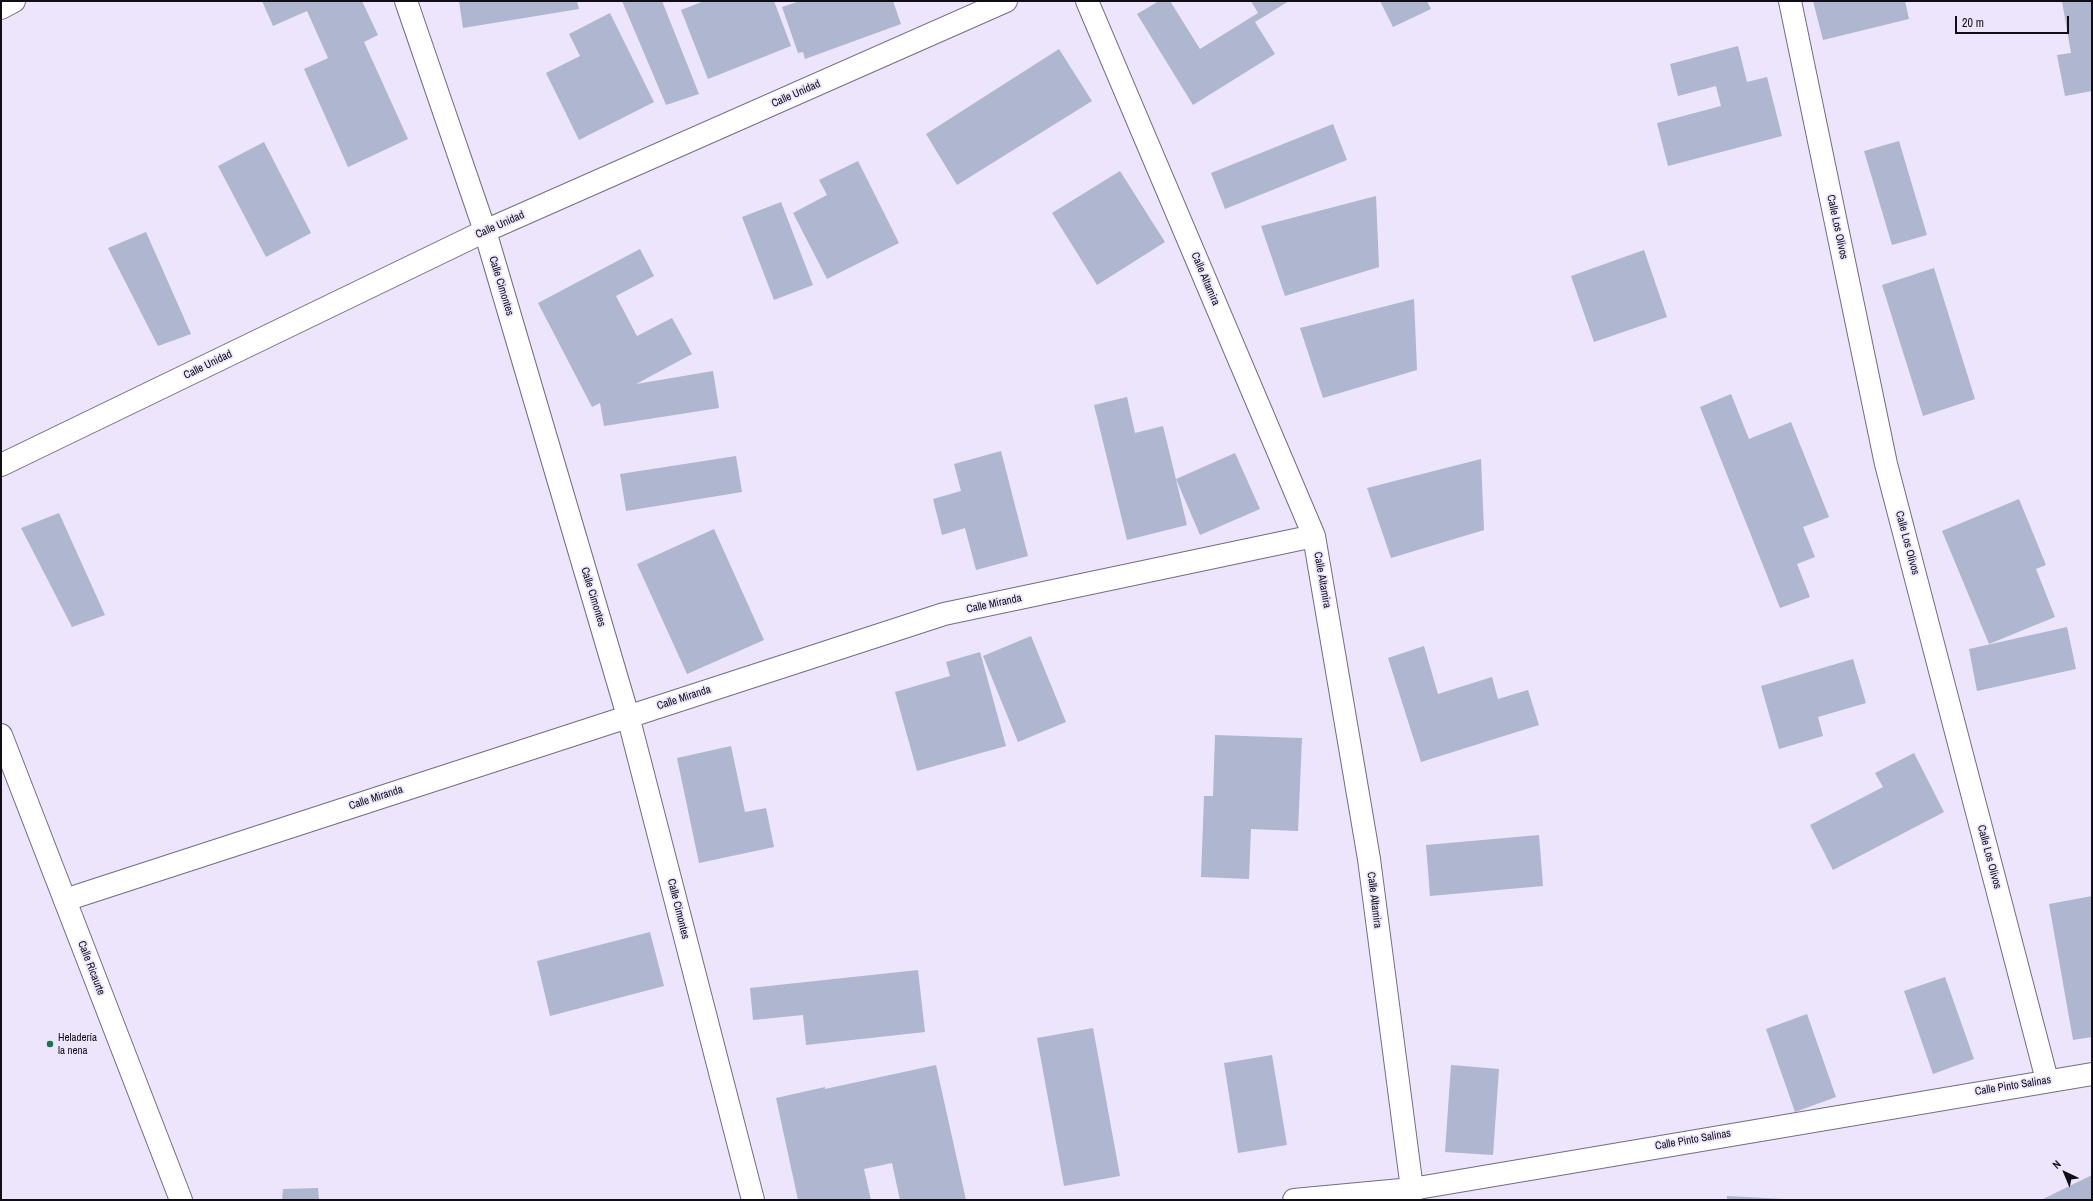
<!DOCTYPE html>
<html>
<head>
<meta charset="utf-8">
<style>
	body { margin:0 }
	#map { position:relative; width:2093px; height:1201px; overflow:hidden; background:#ece5fb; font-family:"Archivo Narrow",sans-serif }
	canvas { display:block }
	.frame { position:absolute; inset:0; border:2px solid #100d16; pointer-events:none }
	.north { position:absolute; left:2045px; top:1153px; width:40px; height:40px; -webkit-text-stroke:3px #ece5fb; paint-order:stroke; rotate:316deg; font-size:11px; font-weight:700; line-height:16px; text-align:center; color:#100d16 }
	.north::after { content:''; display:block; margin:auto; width:14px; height:18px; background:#100d16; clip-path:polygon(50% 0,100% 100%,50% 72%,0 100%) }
	.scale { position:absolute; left:1955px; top:16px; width:114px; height:18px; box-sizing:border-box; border:2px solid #100d16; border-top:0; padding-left:5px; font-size:12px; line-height:14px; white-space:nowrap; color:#100d16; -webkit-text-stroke:3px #ece5fb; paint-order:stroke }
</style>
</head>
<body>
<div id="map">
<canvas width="2093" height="1201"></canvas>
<div class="frame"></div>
<div class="north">N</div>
<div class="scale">20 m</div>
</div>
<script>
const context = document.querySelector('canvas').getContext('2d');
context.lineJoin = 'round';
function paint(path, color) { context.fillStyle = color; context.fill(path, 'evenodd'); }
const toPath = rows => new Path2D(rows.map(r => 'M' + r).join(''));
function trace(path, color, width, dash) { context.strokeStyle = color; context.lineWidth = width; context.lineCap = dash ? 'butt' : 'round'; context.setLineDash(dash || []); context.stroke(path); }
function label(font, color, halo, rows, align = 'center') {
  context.font = font + ' "Archivo Narrow",sans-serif'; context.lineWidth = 3.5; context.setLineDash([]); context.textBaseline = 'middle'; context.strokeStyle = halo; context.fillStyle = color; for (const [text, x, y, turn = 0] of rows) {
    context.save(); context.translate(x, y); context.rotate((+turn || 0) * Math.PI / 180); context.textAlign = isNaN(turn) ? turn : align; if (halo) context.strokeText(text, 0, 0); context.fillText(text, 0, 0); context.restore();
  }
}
paint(toPath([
	[262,1,362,1,378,35,364,42,408,139,348,167,304,69,328,58,307,11,273,26],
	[459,1,577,1,579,9,463,28],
	[622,1,662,1,699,94,666,105],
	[704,1,774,1,791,46,708,79,681,10],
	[800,1,893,1,901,24,805,59,803,52,798,53,782,7],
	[1159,1,1170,1,1200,49,1258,13,1251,1,1289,1,1255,22,1275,54,1193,105,1137,14],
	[1380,1,1427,1,1431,9,1393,27],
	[1813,1,1905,1,1909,19,1823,40],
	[2062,1,2092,1,2092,91,2065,96,2057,55,2071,53],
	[610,13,654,102,579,140,546,73,580,56,569,34],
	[1738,46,1747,82,1767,77,1782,136,1668,166,1657,123,1721,106,1716,86,1678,96,1670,64],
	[1059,49,1092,101,957,185,926,134],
	[1333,124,1347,160,1225,209,1211,173],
	[1899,141,1927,235,1892,245,1864,151],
	[264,142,311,233,266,257,218,166],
	[858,161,899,243,827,279,793,213,827,195,819,180],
	[1120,171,1165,242,1097,285,1052,213],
	[1376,196,1379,267,1285,296,1261,226],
	[781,202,813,285,774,300,742,217],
	[146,232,191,334,158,346,108,248],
	[640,249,654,276,616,296,637,336,672,318,692,354,636,384,713,371,719,408,604,426,600,403,592,407,538,303],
	[1644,250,1667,317,1594,342,1571,276],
	[1934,268,1975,399,1923,416,1882,285],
	[1414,299,1417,370,1323,398,1300,328],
	[1731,394,1749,439,1791,422,1829,517,1803,527,1815,557,1797,564,1810,597,1780,608,1700,407],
	[1127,397,1135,433,1163,426,1187,525,1127,540,1094,405],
	[1001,451,1028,556,976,570,965,528,942,535,933,499,961,491,954,464],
	[1235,453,1260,509,1200,535,1176,479],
	[736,456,742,492,626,511,620,474],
	[1481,459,1484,530,1391,558,1367,488],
	[2019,499,2046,565,2036,569,2055,617,1989,644,1942,531],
	[59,513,105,615,72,627,21,528],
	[714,529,764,640,687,674,637,564],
	[2067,627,2076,669,1977,691,1969,649],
	[1031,636,1066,722,1018,742,983,656],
	[1424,646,1438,694,1492,677,1498,699,1528,690,1539,725,1421,762,1388,658],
	[980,652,1006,746,917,771,895,692,950,676,946,662],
	[1853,659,1866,703,1818,717,1823,736,1779,749,1761,686],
	[1215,735,1302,738,1298,831,1251,829,1249,879,1201,877,1204,796,1213,796],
	[731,746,745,812,766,808,774,847,699,863,677,758],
	[1914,753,1944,812,1833,870,1810,825,1883,787,1875,773],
	[1539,835,1543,886,1430,896,1426,845],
	[2092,896,2092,1037,2073,1040,2049,904],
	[650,932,664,986,550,1016,537,961],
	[918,970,925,1032,806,1045,803,1015,753,1020,750,988],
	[1945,977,1974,1059,1933,1074,1904,991],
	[1807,1014,1836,1097,1795,1112,1766,1029],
	[1093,1028,1120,1176,1064,1186,1037,1038],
	[1272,1055,1287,1145,1238,1153,1224,1063],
	[936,1065,966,1200,900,1200,892,1163,864,1169,871,1200,798,1200,776,1098,825,1087,825,1089],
	[1451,1065,1499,1069,1493,1155,1445,1152],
	[2092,1175,2092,1200,2041,1200],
	[318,1188,319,1200,282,1200,283,1189],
	[1727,1196,1784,1199,1784,1200,1727,1200]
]), '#aeb6d0');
const minor = toPath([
	[406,1,485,231,628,716,753,1200],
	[1087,1,1314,536,1369,859,1412,1189,1411,1200],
	[1790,1,1886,464,2047,1080],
	[1,8,14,1],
	[1,465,485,231,1006,1],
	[65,900,944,614,1314,536],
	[1294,1200,1412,1189,2092,1074]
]);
const tertiary = toPath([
	[1,735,181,1200]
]);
trace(minor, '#746c85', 24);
trace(tertiary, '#746c85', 24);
trace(minor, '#fff', 22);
trace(tertiary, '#fff', 22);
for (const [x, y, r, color] of [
	[50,1044,4,"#197449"]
]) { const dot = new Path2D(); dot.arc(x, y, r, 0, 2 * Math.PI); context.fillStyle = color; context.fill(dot); trace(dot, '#ece5fb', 1.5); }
label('11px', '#100d16', '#ece5fb', [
	["Calle Unidad",796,94,-24],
	["Calle Unidad",500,225,-24],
	["Calle Los Olivos",1837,227,78],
	["Calle Altamira",1205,279,67],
	["Calle Cimontes",501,286,73],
	["Calle Unidad",208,365,-26],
	["Calle Los Olivos",1907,543,75],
	["Calle Altamira",1322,580,80],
	["Calle Cimontes",593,597,73],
	["Calle Miranda",994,604,-12],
	["Calle Miranda",684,698,-18],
	["Calle Miranda",376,798,-18],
	["Calle Los Olivos",1989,857,75],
	["Calle Altamira",1374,900,83],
	["Calle Cimontes",678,909,76],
	["Calle Ricaurte",91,968,69],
	["Calle Pinto Salinas",2013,1086,-9],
	["Calle Pinto Salinas",1693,1140,-10]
]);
label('11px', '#100d16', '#ece5fb', [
	["Heladería",58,1038],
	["la nena",58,1051]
], 'left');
</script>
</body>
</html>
